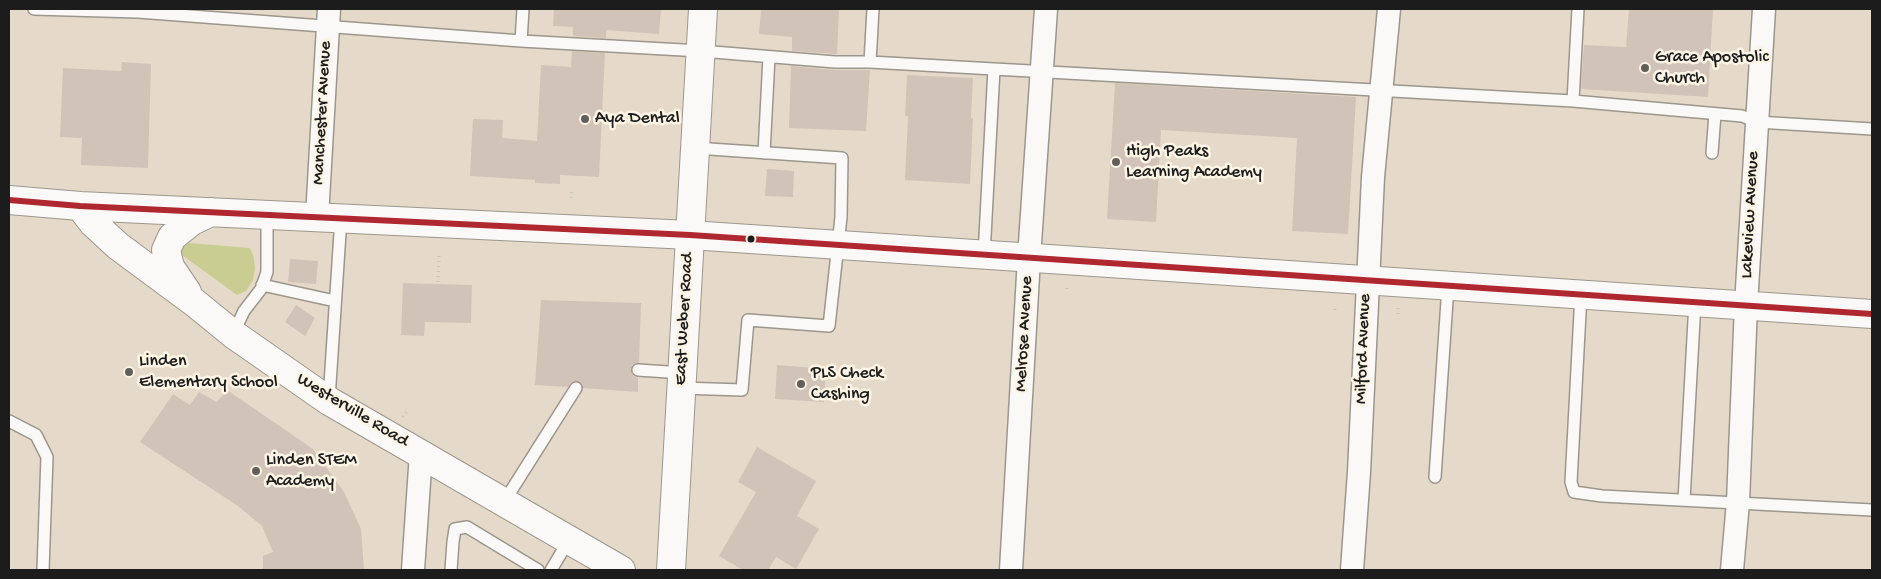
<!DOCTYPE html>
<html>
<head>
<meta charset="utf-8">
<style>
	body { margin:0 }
	#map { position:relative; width:1881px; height:579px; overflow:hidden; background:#e5dac9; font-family:"Gochi Hand",sans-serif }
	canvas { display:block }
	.frame { position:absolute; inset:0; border:10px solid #1c1c1c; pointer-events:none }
</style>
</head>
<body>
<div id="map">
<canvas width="1881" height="579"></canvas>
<div class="frame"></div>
</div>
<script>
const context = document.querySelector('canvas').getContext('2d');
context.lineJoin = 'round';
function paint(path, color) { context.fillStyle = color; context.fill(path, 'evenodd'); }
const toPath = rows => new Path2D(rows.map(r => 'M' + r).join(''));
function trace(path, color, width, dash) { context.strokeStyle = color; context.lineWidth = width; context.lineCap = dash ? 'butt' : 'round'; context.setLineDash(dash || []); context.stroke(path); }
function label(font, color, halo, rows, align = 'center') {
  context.font = font + ' "Gochi Hand",sans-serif'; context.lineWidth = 5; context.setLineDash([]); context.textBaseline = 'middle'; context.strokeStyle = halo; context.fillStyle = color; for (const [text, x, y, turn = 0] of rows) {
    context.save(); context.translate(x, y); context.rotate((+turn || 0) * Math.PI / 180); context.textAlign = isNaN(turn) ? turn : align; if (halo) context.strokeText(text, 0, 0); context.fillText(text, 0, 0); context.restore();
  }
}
paint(toPath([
	[189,243,250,248,254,258,255,269,253,280,246,291,237,295,182,255,181,248]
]), '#c9cd92');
paint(toPath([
	[554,9,661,9,659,34,606,30,606,38,573,36,573,27,553,26],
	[761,9,839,10,837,54,792,51,792,37,759,34],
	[1629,9,1713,9,1708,97,1581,89,1584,45,1626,47],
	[572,51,605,53,599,177,560,175,560,184,535,183,535,180,470,176,473,119,503,120,502,138,537,141,541,65,571,67],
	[122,62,151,64,148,168,81,165,82,138,60,137,63,68,121,71],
	[791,66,835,70,870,70,866,131,789,128],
	[907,75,973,78,971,118,973,118,970,184,905,180,908,116,905,116],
	[1115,83,1356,97,1348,234,1292,231,1297,138,1161,130,1156,222,1107,219],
	[767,169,794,171,793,197,765,196],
	[290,259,318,261,316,284,288,282],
	[403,283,472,285,471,323,425,322,424,336,401,335],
	[541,300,641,303,639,363,632,365,631,370,633,376,638,378,638,392,583,388,582,384,577,381,572,382,568,387,535,385],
	[296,305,315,318,305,336,285,322],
	[777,365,826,369,824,402,775,399],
	[227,390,313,449,344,492,361,529,364,570,263,570,263,556,273,552,262,526,238,506,140,442,173,394,190,405,199,392,217,402],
	[757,447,816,481,797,516,819,529,796,569,776,557,768,570,743,570,719,556,756,492,738,482]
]), '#d2c3b9');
const lane = toPath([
	[34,9,138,12,521,41,701,51,835,62,870,62,994,69,1573,101,1742,116,1757,122,1872,129],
	[521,41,523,9],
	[870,62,873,9],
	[1573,101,1578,9],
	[764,153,769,57],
	[1712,153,1715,114],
	[984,255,994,69],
	[262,285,335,301],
	[1581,294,1571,482,1574,492,1602,496,1872,510],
	[233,334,244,311,261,289,267,272,267,214],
	[638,370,683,373],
	[681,388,742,390,748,320,829,326,841,217,842,158,695,148],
	[329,399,341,218],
	[9,421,36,435,47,457,43,570],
	[1435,477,1448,286],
	[1684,500,1695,302],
	[504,502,576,388],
	[451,570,453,542,455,529,467,527,538,570],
	[551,570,569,540]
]);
const street = toPath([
	[317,217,329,9],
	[413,570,421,453],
	[1011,570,1029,258,1046,9],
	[1352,570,1359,472,1373,177,1389,9],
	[1732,570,1738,502,1746,305,1764,9]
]);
const secondary = toPath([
	[671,570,703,9]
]);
const primary = toPath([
	[9,200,80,206,690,235,1872,314],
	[80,206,93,223,118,246,195,303,233,334,329,401,621,570],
	[187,292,170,267,166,250,172,237,192,221,211,212]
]);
trace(lane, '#9c968c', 14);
trace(street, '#9c968c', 25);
trace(secondary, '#9c968c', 30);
trace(primary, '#9c968c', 30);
trace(toPath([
	[571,198,572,188],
	[438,282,439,256],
	[1067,288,1067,293],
	[1398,308,1398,314],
	[1335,310,1335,305],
	[403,417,407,411]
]), '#c6c3bf', 3, [1, 4]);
trace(lane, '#fbf9f7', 11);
trace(street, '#fbf9f7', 22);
trace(secondary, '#fbf9f7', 28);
trace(primary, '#fbf9f7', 28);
trace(toPath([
	[9,200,80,206,690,235,1872,314]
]), '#af272f', 6);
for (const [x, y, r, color] of [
	[1645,68,5,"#625e59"],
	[585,119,5,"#625e59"],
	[1116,162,5,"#625e59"],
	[751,239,4.5,"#1c1c1c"],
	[129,372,5,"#625e59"],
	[801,384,5,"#625e59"],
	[256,471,5,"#625e59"]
]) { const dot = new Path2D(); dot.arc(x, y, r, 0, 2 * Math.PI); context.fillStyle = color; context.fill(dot); trace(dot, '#fcf5e5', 2); }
label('18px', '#1c1c1c', '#fcf5e5', [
	["Grace Apostolic",1655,58],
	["Church",1655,79],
	["Aya Dental",595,119],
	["High Peaks",1126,152],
	["Learning Academy",1126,173],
	["Linden",139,362],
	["Elementary School",139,383],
	["PLS Check",811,374],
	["Cashing",811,395],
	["Linden STEM",266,461],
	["Academy",266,482]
], 'left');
label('18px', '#1c1c1c', '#fcf5e5', [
	["Manchester Avenue",323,113,-87],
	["Lakeview Avenue",1751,215,-87],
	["East Weber Road",685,319,-87],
	["Melrose Avenue",1025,334,-87],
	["Milford Avenue",1364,349,-88],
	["Westerville Road",352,411,31]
]);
</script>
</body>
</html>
